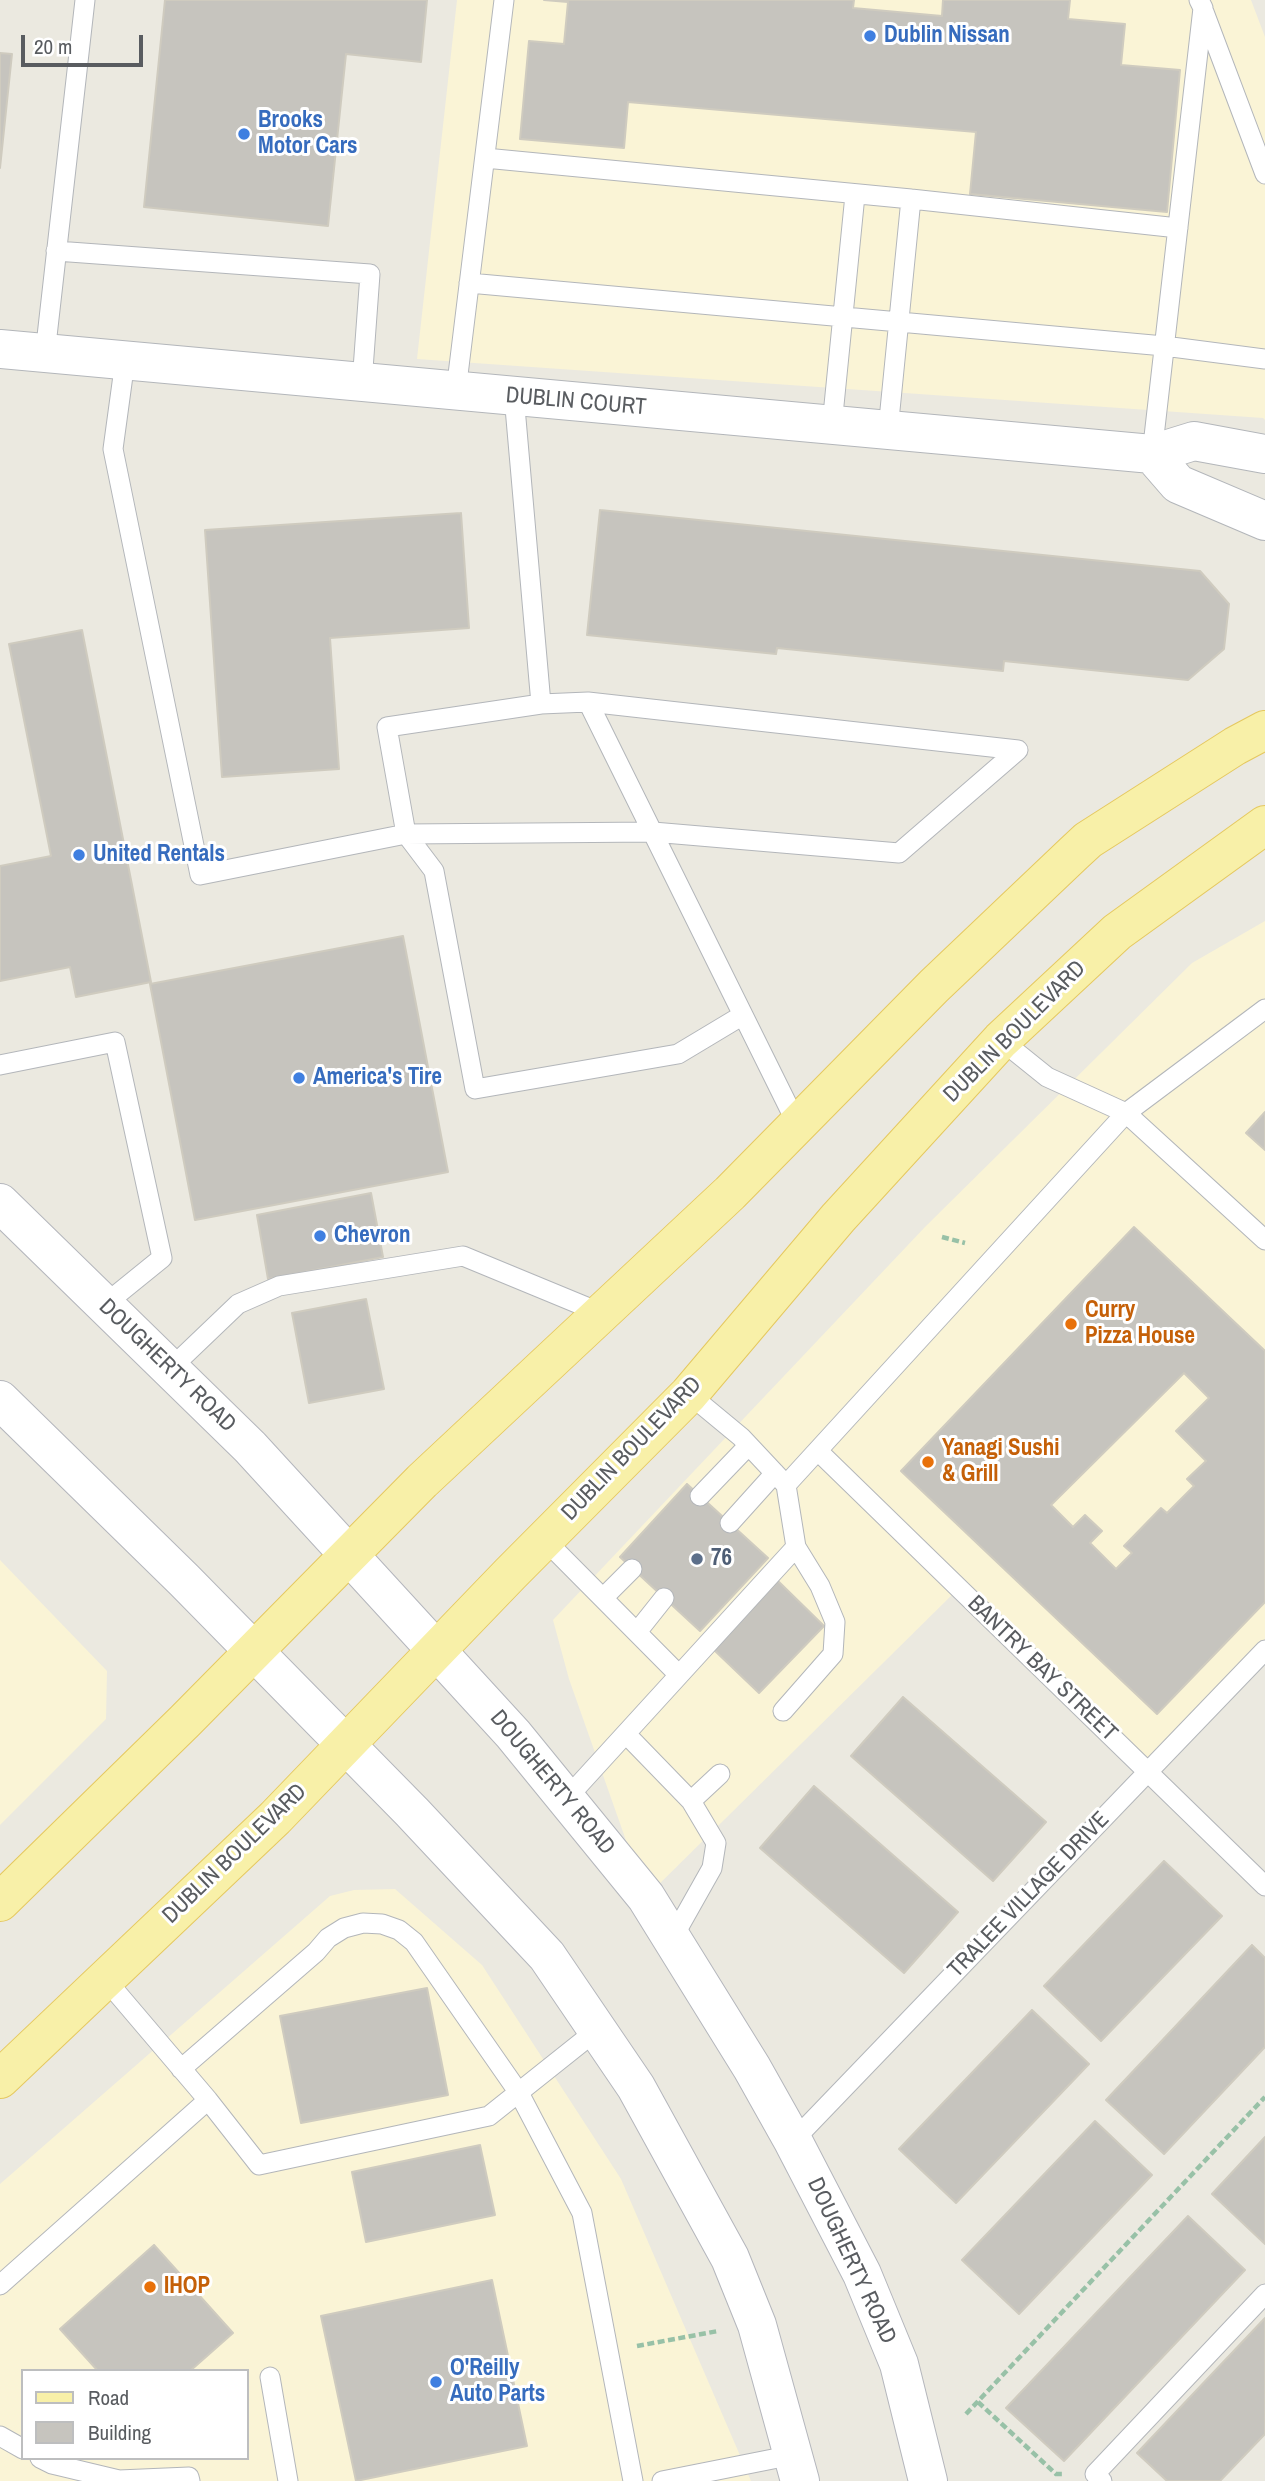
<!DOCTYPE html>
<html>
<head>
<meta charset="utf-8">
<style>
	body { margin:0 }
	#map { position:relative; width:1265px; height:2481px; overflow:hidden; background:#ebe9e0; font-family:"Archivo Narrow",sans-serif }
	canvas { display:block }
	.legend { position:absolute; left:21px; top:2369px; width:228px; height:91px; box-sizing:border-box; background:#fff; border:2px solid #bdbebf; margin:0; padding:9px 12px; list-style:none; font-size:21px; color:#595c60 }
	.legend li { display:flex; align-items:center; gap:14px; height:35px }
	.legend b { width:35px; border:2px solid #bdbebf }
	.scale { position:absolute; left:21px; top:35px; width:122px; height:32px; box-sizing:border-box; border:4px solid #595c60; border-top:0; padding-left:9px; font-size:21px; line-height:24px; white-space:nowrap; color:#595c60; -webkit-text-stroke:5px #fff; paint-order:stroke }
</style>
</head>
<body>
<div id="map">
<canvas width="1265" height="2481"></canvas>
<ul class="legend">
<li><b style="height:9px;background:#f8f0a8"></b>Road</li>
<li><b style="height:19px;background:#c6c4be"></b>Building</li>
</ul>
<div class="scale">20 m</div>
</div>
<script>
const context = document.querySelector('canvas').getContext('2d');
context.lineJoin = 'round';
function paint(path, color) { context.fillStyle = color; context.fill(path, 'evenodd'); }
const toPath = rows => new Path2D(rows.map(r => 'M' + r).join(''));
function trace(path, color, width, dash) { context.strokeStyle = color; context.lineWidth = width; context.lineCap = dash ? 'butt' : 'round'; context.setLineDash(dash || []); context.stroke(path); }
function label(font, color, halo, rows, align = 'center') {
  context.font = font + ' "Archivo Narrow",sans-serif'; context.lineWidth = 6; context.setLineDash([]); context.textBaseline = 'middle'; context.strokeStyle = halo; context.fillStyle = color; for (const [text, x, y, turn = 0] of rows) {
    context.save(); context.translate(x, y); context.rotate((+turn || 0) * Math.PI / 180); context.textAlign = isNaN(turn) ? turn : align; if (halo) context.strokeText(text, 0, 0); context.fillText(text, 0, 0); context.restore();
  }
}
paint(toPath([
	[457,0,1251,0,1265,37,1265,420,1263,418,417,359],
	[1265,921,1265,1650,1148,1771,959,1588,646,1897,569,1679,553,1620,925,1227,1192,963],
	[0,1560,107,1671,106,1719,0,1825],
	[395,1889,482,1965,621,2179,751,2481,0,2481,0,2184,330,1896,354,1890],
	[23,2371,247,2371,247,2458,23,2458]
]), '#faf4d6');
const building = toPath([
	[165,0,427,0,421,62,346,54,328,226,144,207,165,0],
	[544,0,854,0,853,8,942,16,943,0,1070,0,1068,19,1125,24,1121,65,1180,70,1167,212,970,194,976,132,628,102,624,148,520,139,529,41,564,44,568,2,544,0],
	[0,53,12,54,0,168,0,53],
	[600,510,1200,571,1229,604,1224,649,1188,680,1004,661,1003,671,777,648,776,654,587,635,600,510],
	[461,513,469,628,330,638,339,769,222,777,205,530,461,513],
	[82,630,151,982,76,997,70,967,0,981,0,866,51,856,9,644,82,630],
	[403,936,448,1172,195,1220,150,984,403,936],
	[1265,1112,1265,1150,1246,1133,1265,1112],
	[371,1193,383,1257,268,1279,257,1215,371,1193],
	[1134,1227,1265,1351,1265,1602,1157,1714,901,1471,1134,1227],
	[1184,1373,1209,1398,1176,1431,1206,1461,1187,1479,1194,1486,1167,1513,1161,1508,1124,1546,1132,1553,1116,1569,1090,1543,1102,1531,1085,1515,1073,1527,1051,1505,1184,1373],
	[366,1299,384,1389,309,1403,292,1313,366,1299],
	[687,1484,768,1558,700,1631,620,1557,687,1484],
	[778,1581,824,1626,759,1693,713,1649,778,1581],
	[903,1697,1046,1822,993,1881,851,1756,903,1697],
	[814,1786,958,1912,904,1973,760,1848,814,1786],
	[1164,1861,1222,1916,1101,2041,1044,1986,1164,1861],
	[1252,1945,1265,1958,1265,2047,1164,2154,1106,2100,1252,1945],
	[427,1988,448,2095,301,2123,280,2016,427,1988],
	[1032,2010,1089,2064,956,2203,899,2149,1032,2010],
	[1095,2121,1152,2175,1019,2314,962,2260,1095,2121],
	[1265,2137,1265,2244,1212,2194,1265,2137],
	[480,2145,495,2215,366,2242,352,2172,480,2145],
	[1188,2216,1245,2270,1064,2461,1006,2408,1188,2216],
	[154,2245,233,2333,190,2371,98,2371,60,2329,154,2245],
	[492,2280,527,2446,356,2481,321,2316,492,2280],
	[1265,2318,1265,2434,1220,2481,1167,2481,1137,2453,1265,2318]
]);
paint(building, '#c6c4be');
trace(building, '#cfcbbf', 2);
const service = toPath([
	[1204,12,1265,174],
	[485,158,911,199,1178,228],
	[56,251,370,274,362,383],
	[469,283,1164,346,1265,359],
	[45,354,85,0],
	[125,361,113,449,200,875,406,834,653,832,899,853,1018,750,588,702,541,704,387,727,406,834,434,871,475,1089,678,1054,743,1015],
	[456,391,504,0],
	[514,396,541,704],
	[832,425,855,195],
	[888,430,911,199],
	[1152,454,1203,8,1199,0],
	[588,702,797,1124],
	[1001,1040,1047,1077,1126,1113,1265,1240],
	[0,1065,115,1042,162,1258,104,1305],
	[170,1369,238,1304,279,1286,463,1256,601,1313],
	[689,1394,741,1437,786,1485,1126,1113,1265,1009],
	[819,1452,1265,1886],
	[700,1496,748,1446],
	[730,1523,775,1473],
	[544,1539,679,1675],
	[603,1598,632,1569],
	[637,1632,664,1598],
	[783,1711,833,1654,835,1622,820,1586,796,1547],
	[626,1734,691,1801,716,1843,712,1868,672,1939],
	[566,1799,796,1547,786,1485],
	[691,1801,720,1774],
	[106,1980,208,2100],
	[181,2069,316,1952,328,1938,344,1928,363,1923,382,1924,399,1930,414,1942,519,2093,582,2213,633,2481],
	[793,2141,1265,1650],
	[0,2285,208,2100,259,2165,489,2116,597,2030],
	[270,2377,288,2481],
	[0,2436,23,2449],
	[40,2458,52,2464,119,2480,189,2477,190,2481],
	[662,2481,793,2455],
	[1102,2481,1095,2474,1265,2294]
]);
const minor = toPath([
	[0,349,1152,454,1194,441,1265,454],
	[1152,454,1178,484,1265,521]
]);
const secondary = toPath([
	[0,1203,250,1447,513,1734,646,1897,752,2068,793,2141,862,2274,899,2364,928,2481],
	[0,1400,184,1580,412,1812,547,1956,636,2087,730,2258,757,2325,800,2481]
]);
const primary = toPath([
	[0,1902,185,1721,422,1481,730,1193,934,986,1074,853,1088,840,1235,746,1265,730],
	[0,2079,275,1818,510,1574,689,1394,838,1218,1001,1040,1117,932,1265,825]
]);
trace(service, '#b3b6ba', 21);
trace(minor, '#b3b6ba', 40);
trace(secondary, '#b4b6bc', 40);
trace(primary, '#e5c85f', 40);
trace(toPath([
	[942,1237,965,1243],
	[637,2346,718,2331],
	[978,2402,1056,2474,1065,2474],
	[966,2414,1265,2097]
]), '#98c1a7', 4.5, [7, 3.5]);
trace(service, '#fff', 19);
trace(minor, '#fff', 38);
trace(secondary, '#fff', 38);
trace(primary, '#f8f0a8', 38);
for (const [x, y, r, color] of [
	[870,36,7,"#3f7fe0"],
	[244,134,7,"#3f7fe0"],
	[79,855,7,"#3f7fe0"],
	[299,1078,7,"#3f7fe0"],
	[320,1236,7,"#3f7fe0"],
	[1071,1324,7,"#e8710a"],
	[928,1462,7,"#e8710a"],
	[697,1559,7,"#5c6f8a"],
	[150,2287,7,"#e8710a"],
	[436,2382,7,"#3f7fe0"]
]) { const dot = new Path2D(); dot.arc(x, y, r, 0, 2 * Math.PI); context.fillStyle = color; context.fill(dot); trace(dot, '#fff', 2.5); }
label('bold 23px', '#366cbe', '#fff', [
	["Dublin Nissan",884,36],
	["Brooks",258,121],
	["Motor Cars",258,147],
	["United Rentals",93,855],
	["America's Tire",313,1078],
	["Chevron",334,1236],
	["O'Reilly",450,2369],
	["Auto Parts",450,2395]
], 'left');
label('23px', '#595c60', '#fff', [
	["DUBLIN COURT",576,402,5],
	["DUBLIN BOULEVARD",1015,1032,-45],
	["DOUGHERTY ROAD",167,1366,44],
	["DUBLIN BOULEVARD",632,1449,-46],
	["BANTRY BAY STREET",1042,1669,44],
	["DOUGHERTY ROAD",552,1783,50],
	["DUBLIN BOULEVARD",235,1854,-44],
	["TRALEE VILLAGE DRIVE",1029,1895,-46],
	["DOUGHERTY ROAD",851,2261,65]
]);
label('bold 23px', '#c56008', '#fff', [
	["Curry",1085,1311],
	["Pizza House",1085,1337],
	["Yanagi Sushi",942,1449],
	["& Grill",942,1475],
	["IHOP",164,2287]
], 'left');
label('bold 23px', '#4e5e75', '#fff', [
	["76",711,1559]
], 'left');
</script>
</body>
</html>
